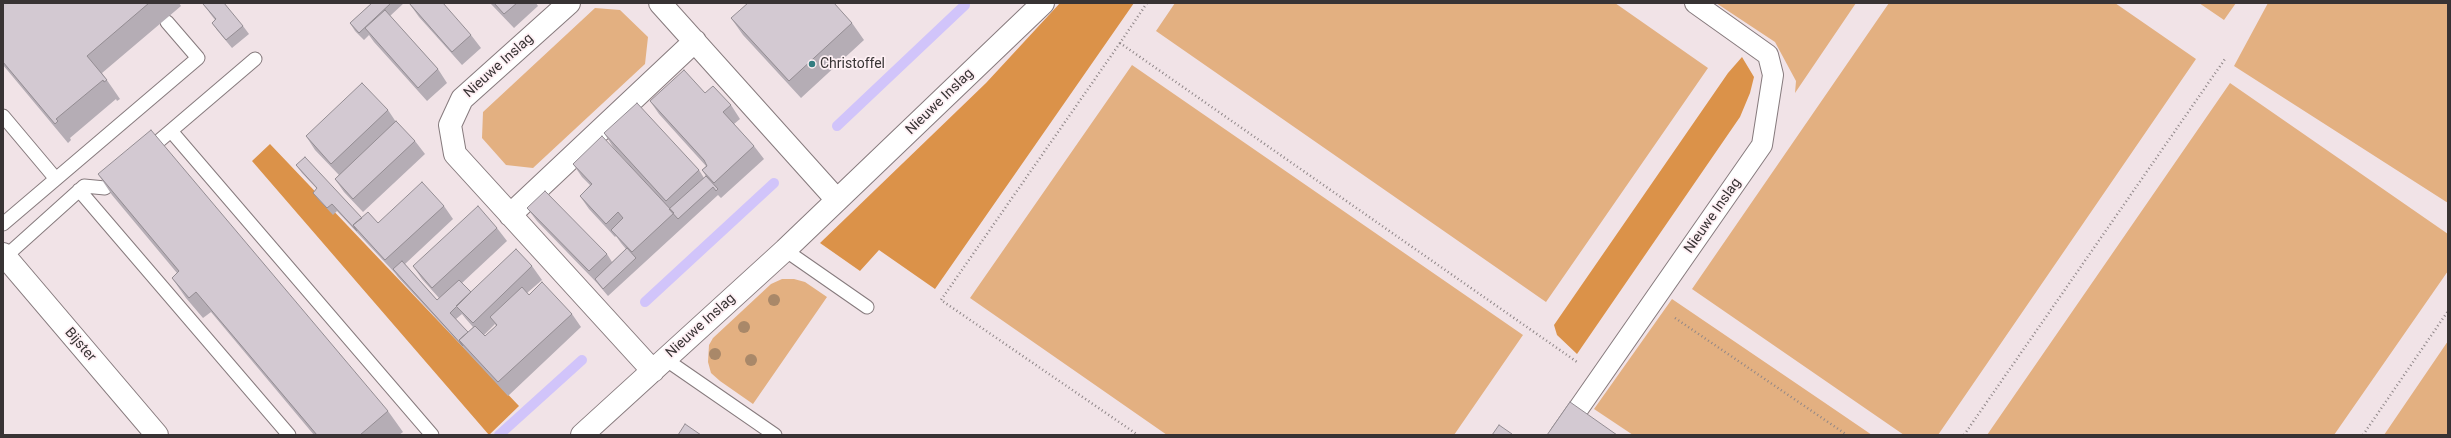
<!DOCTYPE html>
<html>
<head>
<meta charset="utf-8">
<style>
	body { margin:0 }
	#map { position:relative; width:2451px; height:438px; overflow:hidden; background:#f1e3e7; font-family:Roboto,sans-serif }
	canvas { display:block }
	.frame { position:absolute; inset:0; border:4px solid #383334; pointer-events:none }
</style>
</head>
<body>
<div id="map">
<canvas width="2451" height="438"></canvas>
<div class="frame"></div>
</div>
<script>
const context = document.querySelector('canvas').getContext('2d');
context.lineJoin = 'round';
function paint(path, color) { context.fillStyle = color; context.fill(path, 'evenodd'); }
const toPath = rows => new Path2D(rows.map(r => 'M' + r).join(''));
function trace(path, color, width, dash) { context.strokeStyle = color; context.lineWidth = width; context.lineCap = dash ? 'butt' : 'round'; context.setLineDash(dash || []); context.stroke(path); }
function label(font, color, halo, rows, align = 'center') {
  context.font = font + ' Roboto,sans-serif'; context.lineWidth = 3.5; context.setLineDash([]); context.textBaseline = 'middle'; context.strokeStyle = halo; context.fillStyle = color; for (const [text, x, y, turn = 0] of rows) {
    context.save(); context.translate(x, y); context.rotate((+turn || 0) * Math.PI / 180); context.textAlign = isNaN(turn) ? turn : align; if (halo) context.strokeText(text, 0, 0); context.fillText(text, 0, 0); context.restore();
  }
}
paint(toPath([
	[1175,3,1615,3,1708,68,1546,302,1156,31],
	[1716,3,1856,3,1795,93,1796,81,1775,42],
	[1889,3,2115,3,2196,59,1938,435,1904,435,1692,289],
	[2199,3,2236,3,2224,20],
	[2268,3,2448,3,2448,203,2234,66],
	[595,8,620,10,648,37,645,64,533,168,506,165,482,138,483,112],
	[1132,65,1523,335,1454,435,1167,435,970,298],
	[2230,83,2448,234,2448,271,2334,435,1987,435],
	[782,279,794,279,805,282,827,297,753,404,720,381,711,373,708,362,709,345,713,338,771,284],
	[1672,299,1828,405,1872,435,1633,435,1594,409],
	[2448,341,2448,435,2384,435]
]), '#e3b081');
paint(toPath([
	[1060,3,1134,3,935,289,879,250,860,271,820,243,986,83],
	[1742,57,1754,77,1750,93,1740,117,1577,354,1557,335,1554,325,1728,73],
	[270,144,519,406,489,435,252,161]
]), '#db9249');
trace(toPath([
	[837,126,965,5],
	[645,302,774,183],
	[499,435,582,360]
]), '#d1c4fa', 10);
const service = toPath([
	[3,116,56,179],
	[171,131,432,435],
	[146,152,255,59],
	[79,190,289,435],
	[3,224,198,58,167,22],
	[785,250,867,307],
	[5,257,84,186,105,188,120,176],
	[665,359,775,435]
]);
const pedestrian = toPath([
	[1560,435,1762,145,1773,75,1768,55,1695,3]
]);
const minor = toPath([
	[569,3,462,99,450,125,455,154,653,371],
	[660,3,837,200],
	[510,215,695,41],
	[3,254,157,435],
	[582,435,785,250,1043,3]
]);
trace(service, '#867a7d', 15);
trace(pedestrian, '#867a7d', 22);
trace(minor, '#867a7d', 24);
trace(toPath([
	[1147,3,1120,43,1577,362],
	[1120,43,941,300,1138,435],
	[1675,318,1847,435],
	[1964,435,2225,59],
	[2363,435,2448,311]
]), '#8e8587', 2.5, [1, 3]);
trace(service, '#fff', 13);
trace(pedestrian, '#fff', 20);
trace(minor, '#fff', 22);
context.fillStyle = '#a98869';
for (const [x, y] of [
	[774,300],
	[744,327],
	[715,354],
	[751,360]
]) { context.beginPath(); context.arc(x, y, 6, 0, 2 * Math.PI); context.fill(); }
paint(toPath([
	[3,3,179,3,181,6,102,73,120,99,117,101,116,99,70,138,71,140,68,143,3,65],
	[372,3,404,3,390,16,438,69,447,83,427,101,374,42,369,35,364,40,355,31,350,23],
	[409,3,471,35,481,48,462,65,419,17],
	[490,3,536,3,538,6,514,28],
	[203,4,243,26,249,34,232,48,217,30,212,23,215,20],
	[731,18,852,23,864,40,801,98,743,35],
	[705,93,731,105,740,119,734,124,754,146,764,159,721,198,718,195,608,296,597,283,537,221,527,208,607,254,612,262,626,249,621,243,616,236,615,237,589,209,580,196,590,185,582,177,573,164,669,209,613,147,604,133,699,170,704,178,706,176,702,170,706,166,659,114,650,101],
	[388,110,396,122,415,141,425,154,363,212,344,192,335,179,339,175,315,150,306,136],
	[296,165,362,218,378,223,444,206,453,219,405,264,437,300,439,298,422,279,413,266,497,228,507,241,462,283,471,292,532,266,542,280,527,293,529,295,572,314,581,327,508,396,398,277,395,273,337,211,333,215,319,200,313,193,317,189,302,173],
	[462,314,466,319,473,327,468,332,456,319],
	[495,324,496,326,485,336,484,335],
	[98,174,388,411,403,432,399,435,314,435,211,312,203,318,186,298,172,278,177,273,112,195]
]), '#b5adb5');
const building = toPath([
	[3,3,149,3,87,56,107,80,104,82,103,80,56,119,58,121,55,124,3,62,3,3],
	[204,3,224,3,243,26,226,40,212,23,216,19,203,4,204,3],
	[372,3,391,3,359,33,350,23,372,3],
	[409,3,443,3,471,35,452,52,409,3],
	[494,3,517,3,504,14,494,3],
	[748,3,834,3,852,23,789,81,731,18,748,3],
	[385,10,438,69,418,88,365,28,385,10],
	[684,70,705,93,713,86,731,105,723,112,754,146,714,183,702,170,707,166,704,160,650,101,684,70],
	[362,83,388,110,331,164,306,136,362,83],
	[637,103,699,170,666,201,604,133,637,103],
	[396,121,415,141,353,199,335,179,396,121],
	[151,130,388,411,360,435,317,435,196,292,189,298,172,278,179,271,98,174,151,130],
	[602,136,674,213,632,252,611,230,623,218,618,212,606,224,580,196,592,184,573,164,602,136],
	[305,157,362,218,353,225,357,231,332,204,327,208,313,193,317,188,296,165,305,157],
	[706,176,718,189,716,191,713,187,678,219,669,209,706,176],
	[422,182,444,206,385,260,353,225,368,212,378,223,422,182],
	[545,191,607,254,589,271,527,208,545,191],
	[478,206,497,228,432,288,413,266,478,206],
	[627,248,636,258,603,289,595,279,627,248],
	[516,249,532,266,473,323,456,306,516,249],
	[402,261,437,300,459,280,471,292,450,313,468,332,459,340,463,346,393,269,402,261],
	[542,282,572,314,498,382,459,340,475,326,485,336,497,325,490,317,522,287,529,295,542,282],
	[1570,402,1617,435,1547,435,1570,402],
	[685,424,701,435,678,435,685,424],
	[1499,425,1512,434,1512,435,1492,435,1499,425]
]);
paint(building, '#d3c9d2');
trace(building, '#948d93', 1);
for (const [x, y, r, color] of [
	[812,64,4,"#347d81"]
]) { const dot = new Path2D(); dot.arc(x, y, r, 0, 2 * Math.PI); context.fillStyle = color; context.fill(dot); trace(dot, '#fef0f4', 1.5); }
label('14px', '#383334', '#fef0f4', [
	["Christoffel",820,64]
], 'left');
label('14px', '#383334', '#fef0f4', [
	["Nieuwe Inslag",499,66,-42],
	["Nieuwe Inslag",940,102,-44],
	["Nieuwe Inslag",1713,216,-55],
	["Nieuwe Inslag",701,326,-42],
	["Bijster",80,345,49]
]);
</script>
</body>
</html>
